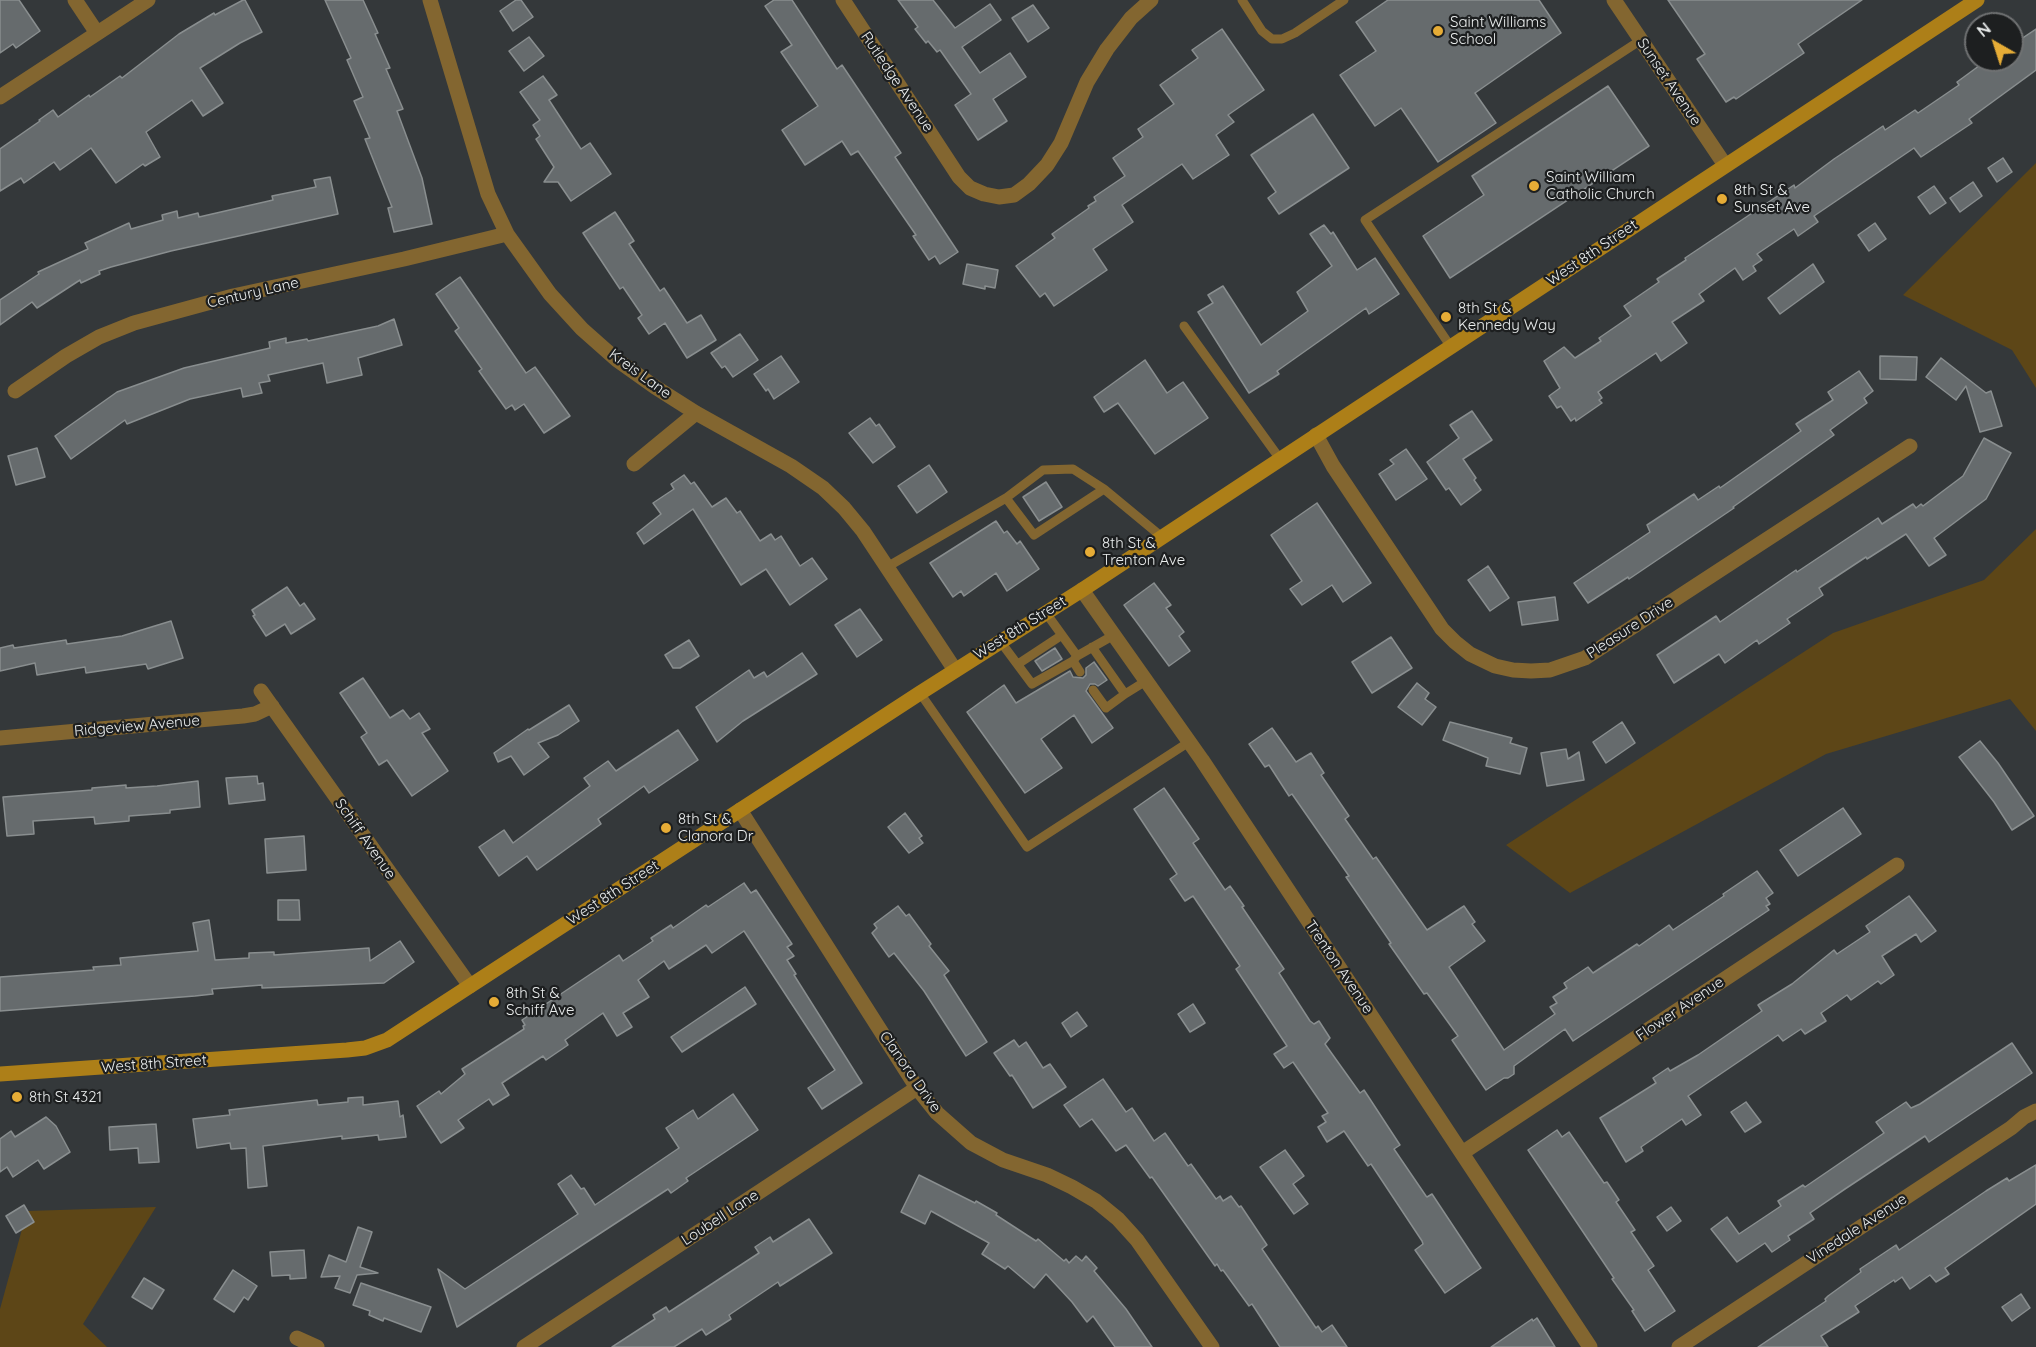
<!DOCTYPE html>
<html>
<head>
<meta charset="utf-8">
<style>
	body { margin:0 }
	#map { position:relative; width:2036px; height:1347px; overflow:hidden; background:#34383a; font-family:Quicksand,sans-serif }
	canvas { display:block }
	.north { position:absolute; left:1964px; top:12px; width:60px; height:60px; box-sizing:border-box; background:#1d1f20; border:2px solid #6f7172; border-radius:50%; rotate:321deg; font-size:16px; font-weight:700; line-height:24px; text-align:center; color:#eaeded }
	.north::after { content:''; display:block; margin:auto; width:21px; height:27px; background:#e6ac36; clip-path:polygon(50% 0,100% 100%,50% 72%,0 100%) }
</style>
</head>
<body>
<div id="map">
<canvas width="2036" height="1347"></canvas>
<div class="north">N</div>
</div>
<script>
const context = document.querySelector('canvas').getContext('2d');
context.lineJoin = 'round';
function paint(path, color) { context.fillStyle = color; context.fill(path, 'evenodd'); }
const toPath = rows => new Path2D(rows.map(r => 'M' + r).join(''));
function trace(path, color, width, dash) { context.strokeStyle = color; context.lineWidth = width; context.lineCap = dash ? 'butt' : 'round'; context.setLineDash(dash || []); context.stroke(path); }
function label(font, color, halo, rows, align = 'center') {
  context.font = font + ' Quicksand,sans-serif'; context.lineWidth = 4.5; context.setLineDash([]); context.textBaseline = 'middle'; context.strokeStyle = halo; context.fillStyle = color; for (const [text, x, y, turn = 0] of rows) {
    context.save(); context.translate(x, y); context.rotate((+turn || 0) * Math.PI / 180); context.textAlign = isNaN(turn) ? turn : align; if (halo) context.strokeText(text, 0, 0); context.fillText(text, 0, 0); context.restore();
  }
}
paint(toPath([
	[2036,163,2036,388,2012,350,1903,295],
	[2036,529,2036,731,2010,699,1826,754,1570,893,1506,845,1833,633,1984,580],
	[156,1207,83,1324,107,1347,0,1347,0,1309,27,1211]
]), '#5d4617');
const building = toPath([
	[0,0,19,0,40,31,16,48,13,44,0,53,0,0],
	[243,0,245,0,262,32,240,43,200,68,223,103,203,116,192,100,146,132,160,157,145,166,143,164,116,183,91,148,60,170,54,162,24,183,21,178,0,191,0,149,40,121,39,120,53,110,58,117,89,95,90,97,120,76,122,78,179,34,214,13,215,15,243,0],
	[325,0,363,0,378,33,375,34,390,68,386,69,403,109,397,111,422,178,432,224,394,232,388,208,392,207,365,139,370,138,354,101,363,97,347,60,351,58,325,0],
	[516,0,521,0,533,17,513,31,500,11,516,0],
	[774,0,792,0,837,69,842,65,901,153,895,157,958,252,940,264,935,256,929,260,913,236,916,235,858,151,851,155,842,141,805,165,782,130,818,106,781,52,792,45,765,6,774,0],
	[898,0,933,0,955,28,990,4,1001,20,962,47,980,73,1010,53,1026,77,993,99,1007,121,978,140,955,105,971,94,940,50,937,52,928,41,926,43,915,29,918,27,898,0],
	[1388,0,1539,0,1561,33,1475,93,1496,123,1438,162,1401,108,1375,126,1340,75,1376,51,1356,22,1388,0],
	[1668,0,1862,0,1798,44,1804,53,1736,99,1734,97,1726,102,1697,59,1705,54,1668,0],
	[1033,5,1049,28,1028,42,1012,18,1033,5],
	[1222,29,1264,90,1228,115,1234,122,1216,135,1229,155,1193,179,1182,164,1122,205,1133,222,1093,249,1107,270,1054,306,1045,293,1040,297,1016,266,1055,238,1052,234,1089,208,1088,206,1096,201,1094,197,1125,176,1113,158,1143,137,1138,129,1174,104,1160,85,1198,58,1192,50,1222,29],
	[2036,29,2036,70,1969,119,1972,123,1921,157,1914,148,1814,216,1818,222,1798,236,1794,229,1757,254,1762,260,1753,266,1756,271,1743,280,1735,268,1699,294,1704,301,1672,322,1687,343,1661,361,1656,353,1598,392,1602,398,1599,400,1602,403,1576,421,1575,418,1571,421,1561,406,1557,408,1549,396,1560,388,1544,361,1564,347,1575,358,1601,341,1599,338,1631,316,1624,306,1659,282,1657,279,1686,260,1685,258,1794,185,1795,188,1834,159,1883,126,1885,130,1915,110,1918,113,1959,85,1957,82,1987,60,2012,60,2012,45,2036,29],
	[529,37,544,56,524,71,509,51,529,37],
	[543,76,557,95,549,100,581,149,590,143,611,174,571,201,558,182,544,182,554,167,536,139,540,136,533,125,540,120,520,92,543,76],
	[1608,86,1649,146,1450,278,1423,236,1484,195,1472,176,1608,86],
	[1313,114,1349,168,1279,214,1268,198,1276,192,1251,155,1313,114],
	[2003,158,2012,172,1997,182,1988,168,2003,158],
	[330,177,338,214,171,251,111,267,99,271,100,274,81,283,80,280,37,308,32,302,0,325,0,300,39,274,38,272,88,249,85,243,129,223,131,229,163,220,162,215,177,211,178,218,198,213,199,217,273,200,272,196,316,187,314,180,330,177],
	[1973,182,1982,196,1960,212,1950,198,1973,182],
	[1934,186,1946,203,1930,214,1918,197,1934,186],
	[615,212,634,241,629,244,660,291,664,288,687,323,701,315,716,340,687,358,665,323,649,334,638,318,642,315,623,287,620,289,583,233,615,212],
	[1875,223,1886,239,1869,251,1858,235,1875,223],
	[1324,225,1331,234,1333,232,1357,270,1375,258,1399,294,1369,314,1366,308,1277,371,1279,374,1249,393,1198,312,1213,303,1208,295,1223,286,1261,345,1308,311,1297,292,1332,266,1310,234,1324,225],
	[967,264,998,270,995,288,985,286,985,289,963,284,967,264],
	[1813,264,1824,282,1780,314,1768,298,1813,264],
	[460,277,526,373,535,367,570,416,544,433,524,404,515,410,512,405,506,409,479,371,482,369,455,331,459,328,436,294,460,277],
	[394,319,402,345,358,358,362,375,327,383,323,363,268,375,270,381,259,383,262,393,243,397,241,388,190,399,127,424,125,420,71,459,55,436,117,392,184,368,270,348,269,342,286,338,286,343,307,339,308,341,378,326,394,319],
	[740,334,758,360,733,377,725,366,722,368,711,353,740,334],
	[781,356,799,382,774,399,768,389,766,391,754,374,781,356],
	[1880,356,1917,357,1916,380,1880,379,1880,356],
	[1941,358,1986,393,1991,391,2002,426,1980,432,1966,386,1956,400,1926,377,1941,358],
	[1145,360,1167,393,1183,382,1208,418,1155,454,1118,403,1104,412,1094,397,1145,360],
	[1859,371,1873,391,1864,398,1867,403,1830,430,1834,435,1733,507,1734,508,1629,579,1628,577,1588,603,1574,583,1650,532,1647,525,1694,494,1698,500,1719,486,1720,488,1801,431,1796,424,1833,400,1828,392,1859,371],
	[1472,411,1492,440,1463,459,1476,478,1474,480,1481,490,1461,505,1449,488,1446,490,1427,462,1459,438,1450,425,1472,411],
	[870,418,876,426,879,424,895,447,873,463,849,433,870,418],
	[1984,438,2011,453,1986,499,1934,538,1946,555,1929,566,1906,534,1867,559,1866,557,1819,588,1823,595,1787,619,1790,623,1759,644,1757,640,1725,663,1719,654,1674,683,1657,655,1716,616,1720,622,1796,570,1797,572,1878,518,1882,524,1913,504,1916,508,1921,504,1923,506,1963,476,1984,438],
	[37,448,45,477,16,485,8,456,37,448],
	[1406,449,1427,479,1396,500,1379,474,1394,464,1390,460,1406,449],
	[929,465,947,492,917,513,898,486,929,465],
	[684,475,691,484,694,482,712,507,726,498,737,513,740,511,760,541,771,534,775,540,781,536,800,566,812,558,827,579,790,605,766,569,741,585,693,509,644,544,637,533,661,514,653,503,674,489,671,484,684,475],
	[1046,482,1062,507,1039,521,1023,497,1046,482],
	[1317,503,1371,583,1343,602,1332,585,1302,605,1290,589,1302,581,1271,535,1317,503],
	[996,521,1004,533,1007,531,1017,544,1020,541,1039,569,1007,591,996,573,964,596,961,591,953,597,930,563,996,521],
	[1488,566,1509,598,1490,611,1468,580,1488,566],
	[1154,583,1171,605,1166,608,1184,632,1179,636,1190,651,1169,666,1124,605,1154,583],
	[287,587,300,606,304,603,315,619,291,634,285,624,266,636,253,616,255,615,252,610,287,587],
	[1555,597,1558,620,1522,625,1518,602,1555,597],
	[860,609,882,640,857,657,835,625,860,609],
	[171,621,183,658,148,669,146,664,86,673,85,667,37,675,35,663,0,671,0,648,13,645,14,648,66,640,67,644,122,636,171,621],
	[1391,637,1412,668,1372,693,1352,662,1391,637],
	[689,640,699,656,680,668,673,668,665,655,689,640],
	[1055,648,1062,659,1042,671,1035,661,1055,648],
	[802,653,817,674,743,721,717,742,696,707,749,670,754,678,764,672,767,677,802,653],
	[1094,662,1107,680,1098,686,1095,684,1090,684,1086,691,1113,728,1092,743,1074,715,1041,739,1062,768,1025,793,967,712,1004,685,1016,703,1070,671,1073,677,1083,678,1086,675,1086,668,1094,662],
	[363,678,390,718,403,710,410,719,419,713,430,729,422,733,448,771,412,796,387,760,379,765,361,737,367,733,340,693,363,678],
	[1417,683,1429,693,1425,699,1436,707,1422,725,1398,707,1417,683],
	[569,705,579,721,558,735,538,743,549,757,524,775,511,756,498,762,494,753,528,729,529,730,569,705],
	[1450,722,1512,738,1510,743,1527,748,1520,774,1486,766,1488,758,1443,740,1450,722],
	[1622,722,1635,743,1606,763,1593,742,1622,722],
	[1272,728,1296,762,1311,753,1324,773,1321,775,1349,816,1345,819,1373,859,1376,857,1427,930,1464,906,1475,922,1472,924,1485,941,1449,967,1504,1050,1555,1014,1550,1007,1557,1003,1553,997,1567,988,1564,983,1588,967,1593,973,1637,944,1639,946,1669,925,1673,930,1724,896,1723,894,1757,871,1773,893,1766,898,1770,904,1766,906,1769,910,1573,1041,1565,1029,1514,1066,1514,1074,1508,1078,1504,1078,1486,1090,1452,1040,1458,1036,1427,993,1424,994,1389,944,1391,943,1346,877,1349,876,1292,794,1289,796,1269,765,1265,767,1249,744,1272,728],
	[678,730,698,760,649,793,644,786,598,819,601,824,537,870,527,856,499,876,479,847,504,830,513,843,590,786,584,778,608,761,616,771,678,730],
	[1980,741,1998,763,2034,816,2012,830,1994,802,1959,757,1980,741],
	[1566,749,1568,759,1579,752,1584,780,1547,786,1541,753,1566,749],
	[257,776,258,784,263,783,265,800,229,804,226,778,257,776],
	[198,781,200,807,170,810,170,813,129,816,129,821,95,824,94,817,33,821,34,834,7,836,3,797,92,790,92,788,126,785,126,788,157,786,198,781],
	[1164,788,1199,839,1193,843,1225,890,1230,886,1244,906,1242,907,1284,969,1279,973,1310,1021,1314,1024,1319,1021,1330,1038,1325,1044,1360,1093,1364,1090,1400,1145,1394,1149,1426,1196,1427,1197,1432,1194,1481,1268,1445,1293,1415,1250,1423,1244,1422,1241,1371,1164,1368,1166,1344,1131,1327,1142,1318,1127,1326,1122,1322,1116,1328,1113,1293,1062,1284,1068,1274,1054,1287,1046,1236,969,1240,966,1193,896,1185,901,1170,879,1177,874,1134,809,1164,788],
	[1843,808,1861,834,1798,876,1780,850,1843,808],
	[905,813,922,836,919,838,923,843,909,853,888,827,905,813],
	[304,836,306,870,267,873,265,839,304,836],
	[744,883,751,893,756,890,792,944,787,947,794,956,787,960,796,974,794,975,862,1083,822,1109,808,1088,835,1070,744,931,712,953,706,945,669,969,664,961,638,980,649,997,623,1013,632,1027,617,1036,603,1013,565,1040,568,1045,546,1060,543,1056,502,1083,509,1095,493,1105,489,1099,458,1120,464,1128,441,1143,417,1106,439,1091,441,1094,465,1074,462,1069,524,1029,523,1026,525,1025,522,1020,619,955,623,961,653,941,651,938,671,925,673,928,706,905,708,907,744,883],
	[1909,896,1936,931,1921,942,1916,934,1882,956,1894,975,1881,984,1878,981,1851,1000,1847,995,1821,1013,1826,1021,1805,1034,1801,1029,1783,1041,1778,1035,1688,1096,1701,1115,1686,1125,1682,1119,1641,1147,1643,1151,1626,1162,1600,1118,1656,1083,1653,1078,1668,1068,1670,1071,1698,1055,1762,1011,1758,1005,1792,984,1834,950,1837,954,1870,932,1866,926,1909,896],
	[278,900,299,900,300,920,278,920,278,900],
	[898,906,906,916,909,914,931,944,929,946,949,971,944,975,987,1042,966,1056,924,991,894,953,889,957,872,933,877,928,874,924,898,906],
	[209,920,215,960,249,958,249,953,274,952,274,955,369,948,370,961,400,941,414,962,384,983,262,988,262,985,212,989,213,994,195,996,0,1011,0,977,94,970,93,967,121,965,120,958,198,951,193,923,209,920],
	[745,987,756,1004,682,1052,671,1037,745,987],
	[1193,1004,1205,1023,1190,1032,1178,1014,1193,1004],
	[1077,1012,1087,1026,1071,1037,1062,1023,1077,1012],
	[1014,1040,1019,1047,1026,1042,1043,1068,1050,1064,1066,1087,1033,1108,1012,1075,1010,1076,994,1053,1014,1040],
	[2012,1043,2032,1073,1929,1142,1925,1136,1845,1189,1810,1213,1814,1219,1788,1236,1790,1240,1772,1252,1765,1243,1737,1262,1711,1229,1727,1217,1739,1234,1781,1206,1778,1201,1803,1185,1805,1187,1884,1133,1876,1122,1906,1102,1911,1108,1920,1104,2012,1043],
	[1103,1079,1126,1112,1132,1108,1154,1141,1165,1133,1188,1166,1191,1164,1216,1199,1220,1196,1223,1201,1231,1196,1239,1207,1241,1206,1267,1245,1262,1249,1316,1328,1318,1326,1322,1332,1332,1325,1347,1347,1280,1347,1252,1304,1249,1306,1223,1270,1221,1271,1217,1264,1215,1266,1152,1177,1150,1178,1126,1145,1116,1151,1092,1119,1080,1127,1064,1105,1103,1079],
	[733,1094,758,1130,686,1178,688,1181,671,1193,668,1189,457,1327,438,1269,465,1289,578,1214,558,1184,571,1175,581,1189,584,1188,595,1205,679,1148,666,1128,693,1110,698,1119,733,1094],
	[363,1097,363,1105,398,1101,400,1117,403,1115,406,1137,379,1140,378,1135,342,1139,342,1136,263,1146,267,1186,248,1188,246,1148,231,1149,230,1143,197,1148,193,1119,230,1115,229,1110,308,1101,317,1100,318,1105,348,1102,348,1098,363,1097],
	[1746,1102,1761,1122,1745,1132,1731,1112,1746,1102],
	[46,1117,56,1126,70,1152,44,1169,38,1160,13,1177,7,1167,0,1172,0,1139,11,1131,15,1137,46,1117],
	[156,1124,159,1162,139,1163,138,1148,110,1150,109,1127,156,1124],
	[1557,1130,1562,1137,1569,1132,1604,1183,1607,1182,1619,1200,1616,1202,1635,1230,1631,1232,1654,1266,1648,1270,1675,1311,1645,1331,1632,1311,1634,1310,1612,1279,1614,1278,1528,1150,1557,1130],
	[1285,1150,1304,1176,1293,1184,1308,1204,1294,1214,1260,1167,1285,1150],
	[2036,1165,2036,1204,1945,1268,1949,1274,1936,1282,1930,1275,1910,1289,1902,1277,1895,1282,1894,1280,1855,1306,1859,1312,1821,1336,1828,1347,1758,1347,1826,1301,1825,1299,1828,1296,1861,1272,1860,1269,1896,1245,1899,1250,1986,1191,2007,1178,2009,1181,2036,1165],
	[919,1175,975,1203,976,1201,997,1213,996,1215,1036,1241,1038,1239,1064,1261,1066,1259,1069,1263,1076,1256,1082,1261,1086,1256,1097,1268,1094,1271,1126,1309,1152,1347,1115,1347,1093,1316,1087,1322,1072,1302,1046,1274,1034,1288,1008,1266,1005,1269,982,1254,989,1243,931,1211,925,1224,901,1212,919,1175],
	[24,1205,34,1222,16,1233,6,1216,24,1205],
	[1671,1207,1681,1221,1667,1231,1657,1217,1671,1207],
	[809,1219,832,1253,780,1286,778,1282,729,1315,731,1319,706,1335,702,1329,674,1347,612,1347,655,1319,653,1315,666,1307,669,1312,759,1253,755,1247,770,1237,773,1242,809,1219],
	[358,1227,372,1232,360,1267,378,1273,357,1275,350,1293,335,1288,340,1276,321,1277,329,1255,346,1262,358,1227],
	[304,1250,306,1278,290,1279,290,1275,272,1276,270,1252,304,1250],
	[233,1270,257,1286,248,1300,244,1297,234,1312,214,1299,233,1270],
	[144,1278,164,1290,152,1309,132,1297,144,1278],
	[361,1283,431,1307,421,1332,384,1318,383,1321,369,1315,370,1311,353,1305,361,1283],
	[2021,1294,2030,1308,2012,1321,2002,1307,2021,1294],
	[1537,1318,1555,1347,1491,1347,1532,1319,1533,1321,1537,1318]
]);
paint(building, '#666b6d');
trace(building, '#898e8f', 1.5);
trace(toPath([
	[1242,0,1262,31,1272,39,1282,39,1295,33,1344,0],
	[1184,326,1280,459],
	[1451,347,1365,220,1641,40],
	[1104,489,1034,535,1006,498,1043,470,1073,469,1104,489,1162,537],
	[887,567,1006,498],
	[1046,613,1077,656,1114,635],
	[1000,641,1032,684,1073,661,1077,656],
	[1092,647,1125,694,1146,681],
	[1073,661,1080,672],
	[1018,664,1062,635],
	[1093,690,1106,708,1125,694],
	[920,693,1027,847,1189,742]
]), '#836630', 9);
trace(toPath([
	[75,0,97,33],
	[430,0,488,194,507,234,550,294,582,329,617,360,655,387,696,413,791,466,823,488,844,508,863,531,955,670],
	[843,0,959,177,970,188,984,194,999,197,1014,195,1029,184,1047,165,1061,143,1087,82,1107,49,1131,18,1151,0],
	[1614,0,1725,165],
	[0,97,148,0],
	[15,391,66,356,99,337,134,323,233,296,404,259,507,234],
	[1316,435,1333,466,1442,629,1455,642,1470,654,1495,666,1513,670,1531,671,1550,670,1585,658,1910,446],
	[634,464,696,413],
	[1082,590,1202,760,1590,1347],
	[261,691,470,986],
	[0,738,243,716,255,714,272,706],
	[740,810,917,1088,937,1113,971,1143,1003,1160,1047,1175,1072,1187,1096,1201,1118,1219,1137,1240,1212,1347],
	[1462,1153,1897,865],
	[297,1338,317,1347],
	[524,1347,917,1088],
	[1679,1347,2011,1128,2024,1117,2036,1111]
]), '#836630', 15);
trace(toPath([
	[0,1074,347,1050,365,1048,387,1040,920,693,1082,590,1977,0]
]), '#ad7f18', 15);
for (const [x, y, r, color] of [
	[1438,31,6,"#e6ac36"],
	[1534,186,6,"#e6ac36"],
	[1722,199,6,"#e6ac36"],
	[1446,317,6,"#e6ac36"],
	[1090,552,6,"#e6ac36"],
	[666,828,6,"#e6ac36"],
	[494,1002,6,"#e6ac36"],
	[17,1097,6,"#e6ac36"]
]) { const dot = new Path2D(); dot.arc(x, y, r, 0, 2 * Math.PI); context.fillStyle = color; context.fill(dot); trace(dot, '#1d1f20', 2); }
label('15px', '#eaeded', '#1d1f20', [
	["Saint Williams",1450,22],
	["School",1450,39],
	["Saint William",1546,177],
	["Catholic Church",1546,194],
	["8th St &",1734,190],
	["Sunset Ave",1734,207],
	["8th St &",1458,308],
	["Kennedy Way",1458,325],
	["8th St &",1102,543],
	["Trenton Ave",1102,560],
	["8th St &",678,819],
	["Clanora Dr",678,836],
	["8th St &",506,993],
	["Schiff Ave",506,1010],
	["8th St 4321",29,1097]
], 'left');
label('15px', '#eaeded', '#1d1f20', [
	["Rutledge Avenue",897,82,56],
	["Sunset Avenue",1669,82,56],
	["West 8th Street",1592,253,-34],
	["Century Lane",253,293,-13],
	["Kreis Lane",640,374,36],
	["West 8th Street",1020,628,-32],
	["Pleasure Drive",1630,628,-33],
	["Ridgeview Avenue",137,726,-5],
	["Schiff Avenue",365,839,55],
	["West 8th Street",613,893,-33],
	["Trenton Avenue",1339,967,56],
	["Flower Avenue",1680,1009,-34],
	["West 8th Street",154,1064,-4],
	["Clanora Drive",910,1072,55],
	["Loubell Lane",720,1218,-33],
	["Vinedale Avenue",1857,1229,-33]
]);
</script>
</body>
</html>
